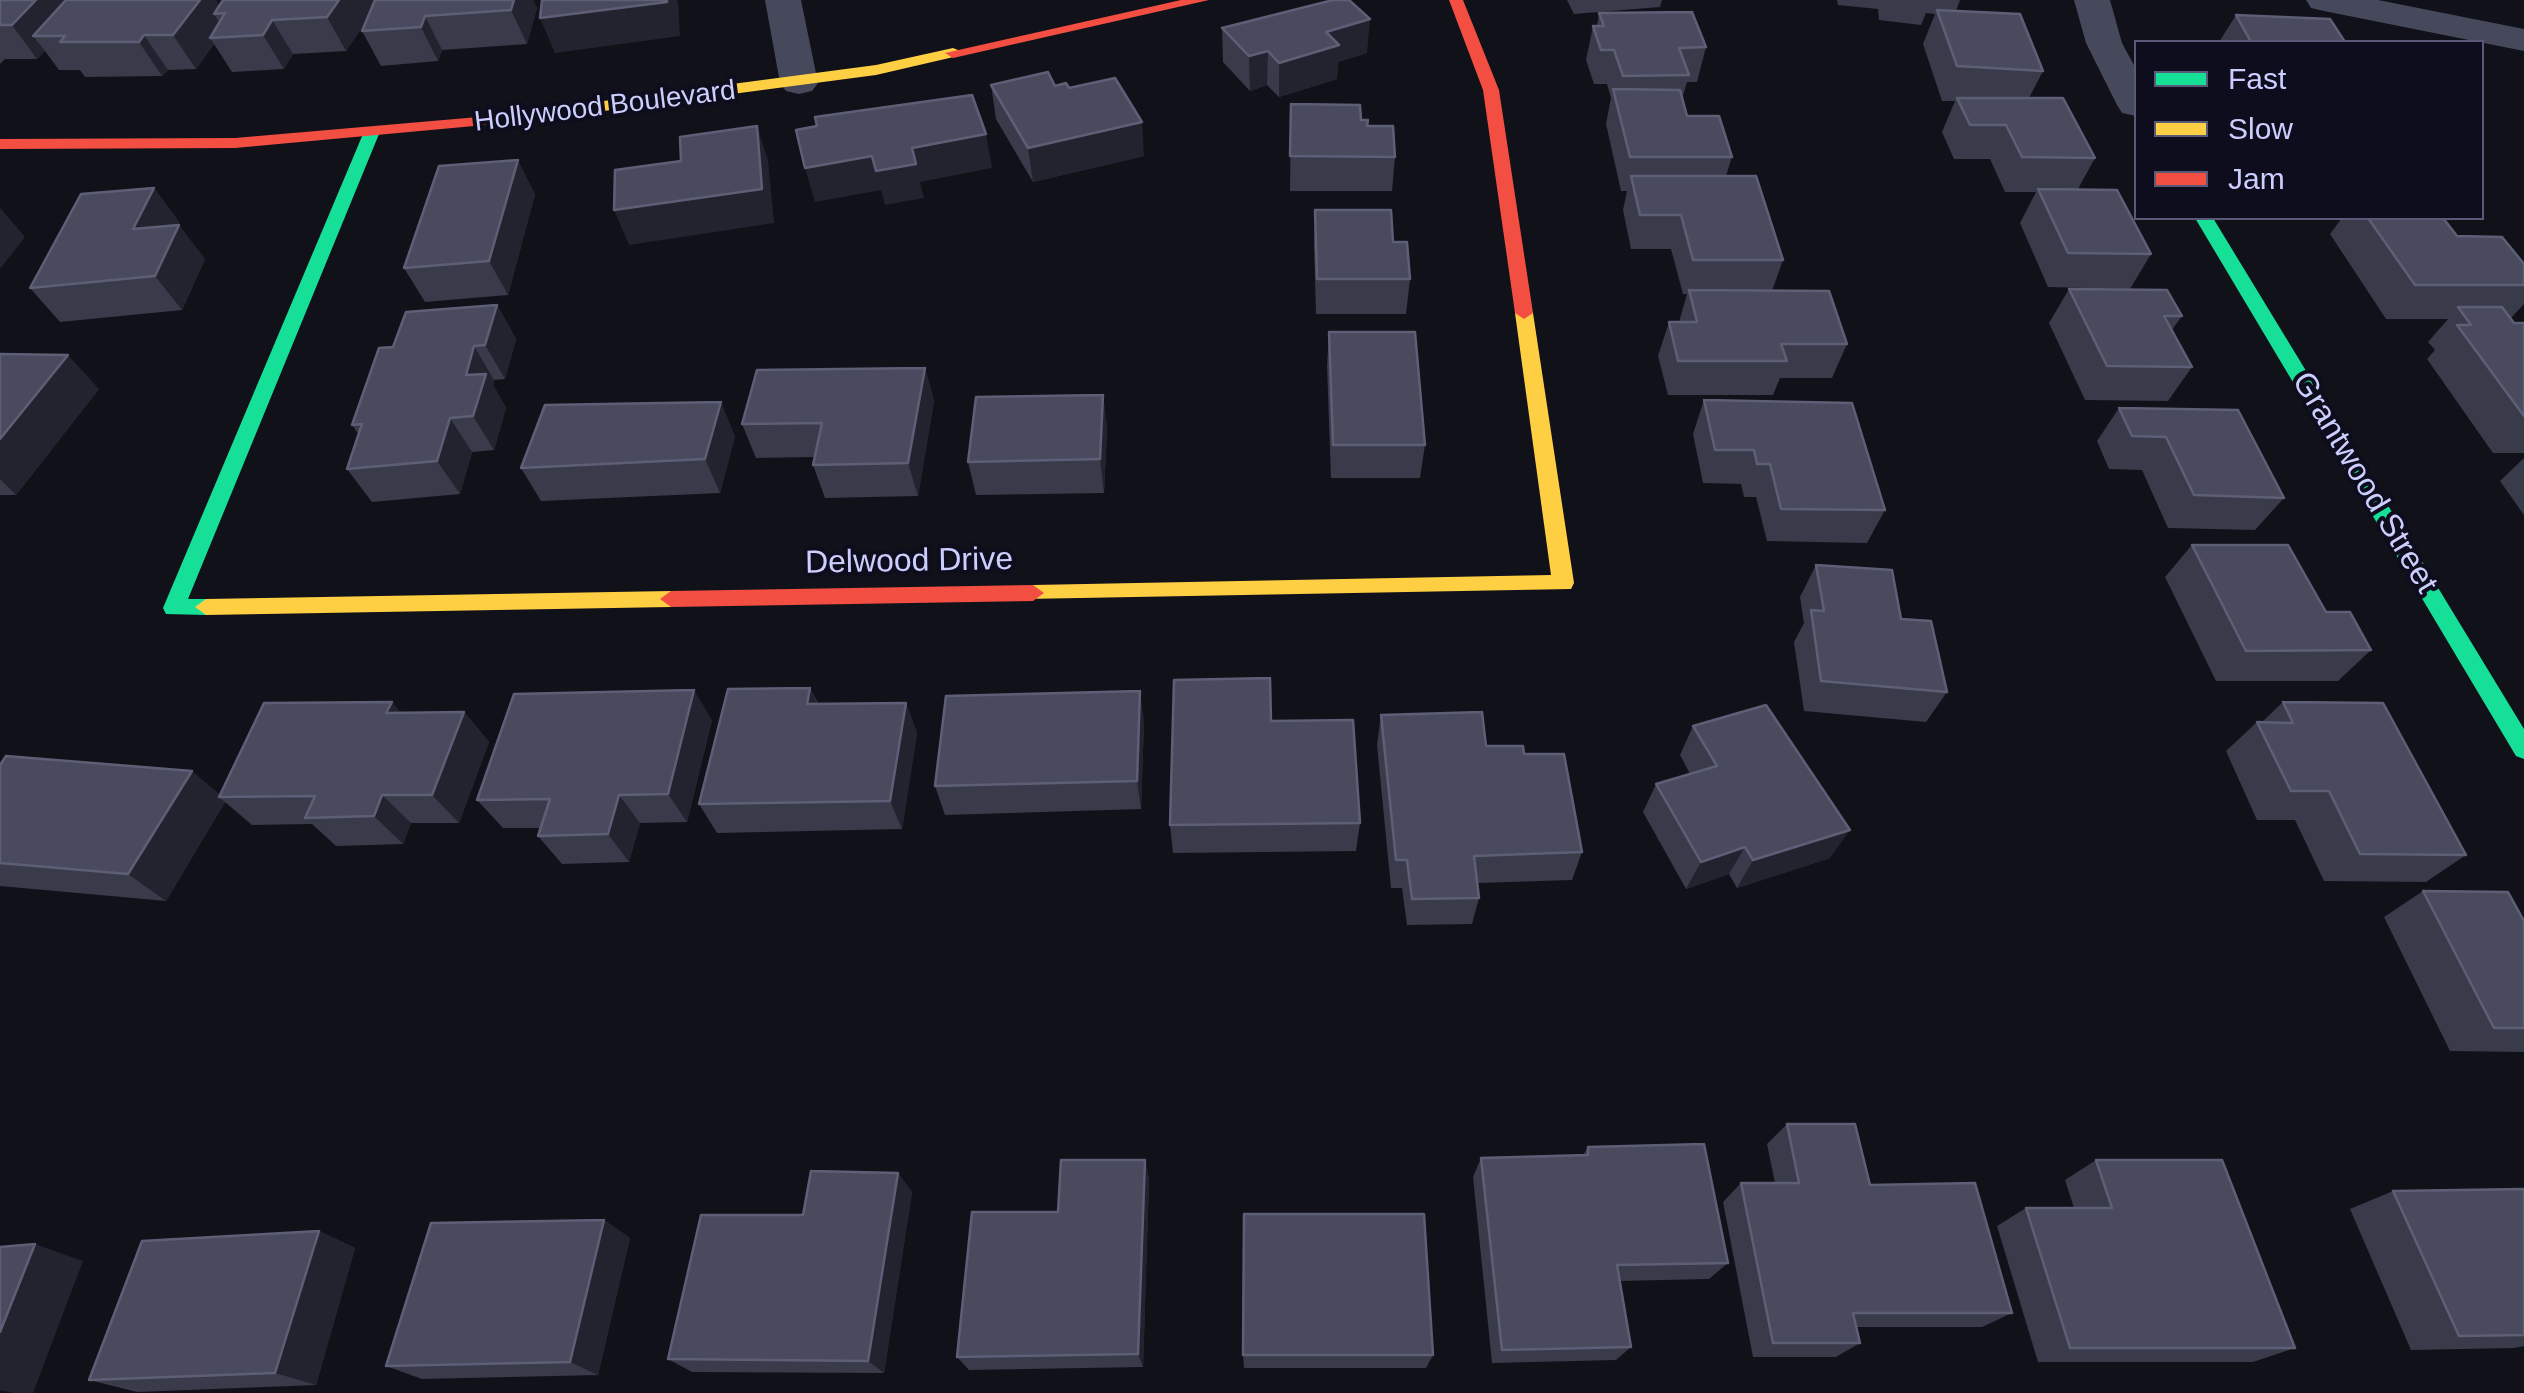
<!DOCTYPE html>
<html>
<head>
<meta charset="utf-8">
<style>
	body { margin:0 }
	#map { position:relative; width:2524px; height:1393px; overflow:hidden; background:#11111a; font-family:Helvetica,sans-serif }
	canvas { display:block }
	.legend { position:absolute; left:2134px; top:40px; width:350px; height:180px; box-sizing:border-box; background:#0d0d1e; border:2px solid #595a77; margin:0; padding:12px 18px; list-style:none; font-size:30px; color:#cccefd }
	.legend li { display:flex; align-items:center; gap:20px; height:50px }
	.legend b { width:50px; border:2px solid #595a77 }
</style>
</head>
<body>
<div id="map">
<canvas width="2524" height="1393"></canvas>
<ul class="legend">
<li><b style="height:12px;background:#16e098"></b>Fast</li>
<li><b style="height:12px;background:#ffcf43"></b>Slow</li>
<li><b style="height:12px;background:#f24e42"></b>Jam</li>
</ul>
</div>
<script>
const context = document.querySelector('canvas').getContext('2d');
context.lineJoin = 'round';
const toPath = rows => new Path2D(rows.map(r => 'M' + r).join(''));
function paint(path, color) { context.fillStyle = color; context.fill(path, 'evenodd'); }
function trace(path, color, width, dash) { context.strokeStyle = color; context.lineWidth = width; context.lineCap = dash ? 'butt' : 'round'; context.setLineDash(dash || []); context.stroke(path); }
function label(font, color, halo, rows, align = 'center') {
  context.font = font + ' Helvetica,sans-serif'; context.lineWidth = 8; context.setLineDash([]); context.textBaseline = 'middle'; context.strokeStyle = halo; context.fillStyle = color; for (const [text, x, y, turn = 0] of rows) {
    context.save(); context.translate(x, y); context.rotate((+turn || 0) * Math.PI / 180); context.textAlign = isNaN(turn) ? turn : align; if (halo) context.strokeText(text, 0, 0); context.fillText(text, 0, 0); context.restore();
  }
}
paint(toPath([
	[765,0,801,0,818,83,812,91,799,94,786,91,780,83,765,0],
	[2074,0,2110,0,2122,43,2136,69,2136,116,2122,113,2117,105,2086,43,2074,0],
	[2306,0,2378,0,2524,29,2524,51,2324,11,2311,8,2306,0]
]), '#46485b');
paint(toPath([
	[371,129,379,134,188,599,206,599,217,607,206,615,166,614,163,608,363,134,371,129],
	[2195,218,2213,218,2524,729,2524,759,2516,756,2195,218]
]), '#16e098');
paint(toPath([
	[953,48,958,50,958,56,876,75,490,126,482,121,490,116,876,65,953,48],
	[1524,307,1533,313,1574,583,1571,589,1025,599,1022,593,1033,585,1551,575,1515,313,1524,307],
	[671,591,682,599,671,607,206,615,195,607,206,599,671,591]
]), '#ffcf43');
paint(toPath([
	[1181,0,1209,0,953,58,945,53,1181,0],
	[1449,0,1463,0,1499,90,1533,313,1524,319,1515,313,1483,90,1449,0],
	[490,116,498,121,496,124,235,148,0,149,0,139,235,138,490,116],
	[1033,585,1044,593,1033,601,671,607,660,599,671,591,1033,585]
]), '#f24e42');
paint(toPath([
	[0,0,220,6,375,0,533,0,537,8,527,44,442,50,438,61,381,66,362,31,367,20,346,51,293,54,284,69,232,72,214,44,196,69,168,70,162,76,85,77,80,70,59,70,45,51,37,59,5,59,0,64],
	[1567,0,1662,0,1660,7,1574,14],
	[1837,0,1960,0,1956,11,2043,71,2029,98,2095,158,2078,189,2151,254,2130,289,2048,287,2020,223,2036,192,2005,192,1990,159,1954,159,1942,132,1955,101,1942,101,1923,44,1935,14,1926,13,1921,25,1879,20,1878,9,1838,5],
	[1599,13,1706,47,1697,82,1687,82,1682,99,1687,116,1732,157,1726,176,1783,260,1772,291,1847,344,1832,378,1780,378,1773,395,1668,395,1658,356,1669,322,1679,322,1687,294,1683,294,1671,249,1631,249,1623,210,1627,191,1621,191,1606,124,1611,98,1607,84,1594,84,1586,60,1593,26,1597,26],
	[2236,15,2345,42,2219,42],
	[1222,28,1367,53,1338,62,1337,79,1279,97,1267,85,1250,91,1223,62],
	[991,85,1055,86,1069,88,1144,156,1033,182,996,119],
	[1291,104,1361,120,1395,157,1392,191,1290,191],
	[154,188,179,222,178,225,205,259,182,310,60,322,30,288],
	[535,194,508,295,425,302,404,268],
	[1315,210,1393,242,1410,279,1406,314,1316,314,1314,244],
	[2342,218,2443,218,2457,236,2524,264,2524,304,2510,319,2514,323,2524,323,2524,453,2493,453,2427,359,2435,350,2428,342,2448,319,2386,319,2330,234],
	[2069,289,2182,316,2172,330,2192,367,2168,401,2085,400,2049,323],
	[497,305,516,339,505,379,494,380,493,385,506,408,494,450,472,452,460,494,372,502,347,469,359,435,352,425,393,347],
	[1329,332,1425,445,1420,478,1331,478,1327,366],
	[0,354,99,389,16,495,0,495],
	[925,368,934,401,918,496,825,498,813,465,814,457,756,458,742,424],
	[1103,395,1107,428,1104,493,976,495,968,462],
	[1704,400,1885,510,1867,543,1767,541,1756,497,1744,497,1741,484,1703,483,1693,434],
	[2119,408,2284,498,2255,530,2168,528,2142,470,2109,469,2097,441],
	[735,436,720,493,541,501,521,468],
	[2524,458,2524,515,2500,481],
	[2192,545,2326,612,2371,650,2338,681,2216,681,2165,577],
	[1816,565,1901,619,1947,692,1926,722,1804,711,1794,642,1804,623,1800,597],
	[810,688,818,703,906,703,917,733,902,829,717,833,699,804],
	[2283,702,2466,855,2426,882,2324,881,2295,820,2257,820,2226,751,2257,722,2262,722],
	[464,712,489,742,459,823,411,823,403,844,336,846,312,824,252,825,225,802,166,901,0,886,0,765,220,794,402,713],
	[1381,715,1486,746,1524,754,1582,852,1572,880,1477,883,1479,898,1472,924,1407,925,1402,888,1391,888,1377,745],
	[712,720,687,822,640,823,629,862,562,864,538,836,541,828,503,828,477,800],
	[1144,721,1141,809,945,815,935,786],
	[1271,721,1360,823,1356,851,1173,853,1170,825],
	[1693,726,1830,858,1737,888,1729,874,1686,889,1643,812,1656,784,1690,774,1680,755],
	[2423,891,2524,921,2524,1052,2450,1051,2384,917],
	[1787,1124,1870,1185,2012,1313,1982,1327,1857,1327,1860,1343,1836,1357,1753,1357,1723,1202,1741,1183,1775,1183,1767,1144],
	[1588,1147,1728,1263,1709,1279,1620,1281,1631,1347,1616,1360,1492,1363,1473,1177,1481,1158,1583,1155],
	[1145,1160,1149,1180,1143,1367,969,1370,957,1357,1058,1212],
	[2096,1160,2295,1348,2253,1362,2038,1362,1997,1226,2026,1208,2074,1208,2065,1180],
	[898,1173,912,1192,884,1373,692,1372,668,1359,803,1215],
	[2524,1189,2524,1346,2514,1348,2411,1350,2350,1209,2393,1191],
	[604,1220,630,1238,598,1375,422,1379,386,1366],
	[319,1231,355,1248,316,1385,137,1392,89,1380],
	[1243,1355,1433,1355,1426,1368,1244,1368]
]), '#393a4a');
paint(toPath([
	[36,0,78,0,33,36,45,51,37,59,12,25],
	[200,0,216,0,224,13,214,14,224,30,210,38,214,44,196,69,173,35],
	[339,0,374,0,377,5,346,51,327,17],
	[514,0,533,0,537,8,527,44,511,10],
	[667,0,677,0,678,3,680,36,555,53,540,18],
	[425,16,442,50,438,61,421,27],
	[1370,19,1367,53,1338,62,1337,79,1279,97,1279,63,1326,32],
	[272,20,293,54,284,69,263,35],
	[144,35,168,70,162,76,139,42],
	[1268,51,1267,85,1250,91,1249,56],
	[1142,122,1144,156,1033,182,1028,148],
	[757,126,768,160,774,223,629,245,614,210],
	[986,134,992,168,920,182,924,198,885,205,881,190,815,202,805,168],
	[518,160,535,194,508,295,489,261],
	[154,188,179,222,160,263,133,229],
	[0,208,25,237,0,269],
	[179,225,205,259,182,310,155,276],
	[497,305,516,339,505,379,485,345],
	[474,346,494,380,493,385,506,408,494,450,473,416,466,375],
	[68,355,99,389,16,495,0,479,0,439],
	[925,368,934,401,918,496,908,463],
	[1103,395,1107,428,1104,493,1100,459],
	[721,402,735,436,720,493,705,459],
	[450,418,472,452,460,494,437,461],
	[810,688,824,718,807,704],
	[694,690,712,720,687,822,668,794],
	[1140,691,1144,721,1141,809,1137,781],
	[392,702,418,732,386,713],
	[906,703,917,733,902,829,890,801],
	[464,712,489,742,459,823,432,795],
	[192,771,223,797,219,797,225,802,166,901,128,874],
	[382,795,411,823,403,844,374,816],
	[619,795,640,823,629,862,608,834],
	[1850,830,1830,858,1737,888,1753,860],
	[1745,847,1729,874,1686,889,1701,862],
	[1145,1160,1149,1180,1143,1367,1138,1354],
	[898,1173,912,1192,884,1373,868,1361],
	[604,1220,630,1238,598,1375,570,1362],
	[319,1231,355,1248,316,1385,275,1373],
	[35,1244,83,1261,33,1393,13,1393,0,1390,0,1332]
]), '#22232e');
const building = toPath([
	[0,0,36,0,12,25,0,25,0,0],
	[66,0,200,0,173,35,144,35,139,42,60,42,65,36,33,36,66,0],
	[223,0,339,0,327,17,272,20,263,35,210,38,225,13,214,14,223,0],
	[375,0,514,0,511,10,425,16,421,27,362,31,375,0],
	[542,0,667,0,667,2,540,18,542,0],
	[1333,0,1349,0,1370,19,1326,32,1339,45,1279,63,1268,51,1249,56,1222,28,1333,0],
	[1937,10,2020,14,2043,71,1957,66,1937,10],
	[1692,12,1706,47,1679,48,1689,75,1623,76,1614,50,1601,50,1593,26,1604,26,1599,13,1692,12],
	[2236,15,2330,19,2345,42,2251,42,2236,15],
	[1048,72,1055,86,1066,83,1069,88,1115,78,1142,122,1028,148,991,85,1048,72],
	[1613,89,1680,90,1687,116,1719,116,1732,157,1630,157,1613,89],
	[972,95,986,134,912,148,916,164,876,171,872,156,805,168,796,130,817,126,815,117,972,95],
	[1957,98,2063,98,2095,158,2022,157,2006,125,1970,125,1957,98],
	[1291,104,1360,105,1361,120,1368,120,1367,126,1393,126,1395,157,1290,156,1291,104],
	[757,126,762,189,614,210,615,170,681,161,680,137,757,126],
	[518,160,489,261,404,268,439,166,518,160],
	[1631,176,1756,176,1783,260,1693,260,1681,215,1640,215,1631,176],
	[154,188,133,229,179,225,155,276,30,288,81,194,154,188],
	[2038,189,2117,190,2151,254,2068,253,2038,189],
	[1315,210,1391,210,1393,242,1407,242,1410,279,1317,279,1315,210],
	[2368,218,2443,218,2457,236,2502,237,2524,264,2524,285,2415,285,2368,218],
	[2069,289,2167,290,2182,316,2164,316,2192,367,2107,366,2069,289],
	[1689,290,1829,291,1847,344,1781,344,1787,361,1678,361,1669,322,1697,322,1689,290],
	[497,305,485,345,474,346,466,375,486,374,473,416,450,418,437,461,347,469,362,424,352,425,379,348,393,347,406,312,497,305],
	[2458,307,2502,307,2514,323,2524,323,2524,416,2457,325,2471,325,2458,307],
	[1329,332,1415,332,1425,445,1333,445,1329,332],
	[0,354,68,355,0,439,0,354],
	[925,368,908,463,813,465,822,423,742,424,757,370,925,368],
	[1103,395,1100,459,968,462,976,397,1103,395],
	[1704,400,1852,403,1885,510,1781,509,1770,464,1757,464,1754,450,1715,450,1704,400],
	[721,402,705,459,521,468,545,405,721,402],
	[2119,408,2238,410,2284,498,2194,495,2166,437,2132,436,2119,408],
	[2192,545,2288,545,2326,612,2350,612,2371,650,2246,651,2192,545],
	[1816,565,1892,570,1901,619,1931,621,1947,692,1821,681,1811,610,1824,611,1816,565],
	[1270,678,1271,721,1353,720,1360,823,1170,825,1174,680,1270,678],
	[810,688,807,704,906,703,890,801,699,804,728,689,810,688],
	[694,690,668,794,619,795,608,834,538,836,550,799,477,800,514,694,694,690],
	[1140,691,1137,781,935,786,946,696,1140,691],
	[392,702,386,713,464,712,432,795,382,795,374,816,305,818,315,796,219,797,264,703,392,702],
	[2283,702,2383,703,2466,855,2360,854,2329,791,2291,791,2257,722,2293,723,2283,702],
	[1766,705,1850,830,1753,860,1745,847,1701,862,1656,784,1717,766,1693,726,1766,705],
	[1482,712,1486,746,1523,746,1524,754,1564,754,1582,852,1474,856,1479,898,1412,899,1407,860,1396,860,1381,715,1482,712],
	[6,756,192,771,128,874,0,863,0,765,6,756],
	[2423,891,2508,892,2524,921,2524,1028,2494,1028,2423,891],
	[1787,1124,1855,1124,1870,1185,1975,1183,2012,1313,1853,1313,1860,1343,1773,1343,1741,1183,1799,1183,1787,1124],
	[1704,1144,1728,1263,1617,1265,1631,1347,1502,1350,1481,1158,1588,1155,1588,1147,1704,1144],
	[1061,1160,1145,1160,1138,1354,957,1357,972,1212,1058,1212,1061,1160],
	[2096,1160,2222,1160,2295,1348,2070,1348,2026,1208,2112,1208,2096,1160],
	[811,1171,898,1173,868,1361,668,1359,701,1215,803,1215,811,1171],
	[2524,1189,2524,1335,2459,1336,2393,1191,2524,1189],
	[1244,1214,1424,1214,1433,1355,1243,1355,1244,1214],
	[604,1220,570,1362,386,1366,431,1223,604,1220],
	[319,1231,275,1373,89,1380,142,1241,319,1231],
	[35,1244,0,1332,0,1247,35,1244]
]);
paint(building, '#494a5d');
trace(building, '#5d5f76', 2.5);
label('28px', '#cccefd', '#0d0d1e', [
	["Hollywood Boulevard",605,107,-7]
]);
label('32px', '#cccefd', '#0d0d1e', [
	["Grantwood Street",2364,483,59],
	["Delwood Drive",909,562,-1]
]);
</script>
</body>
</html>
